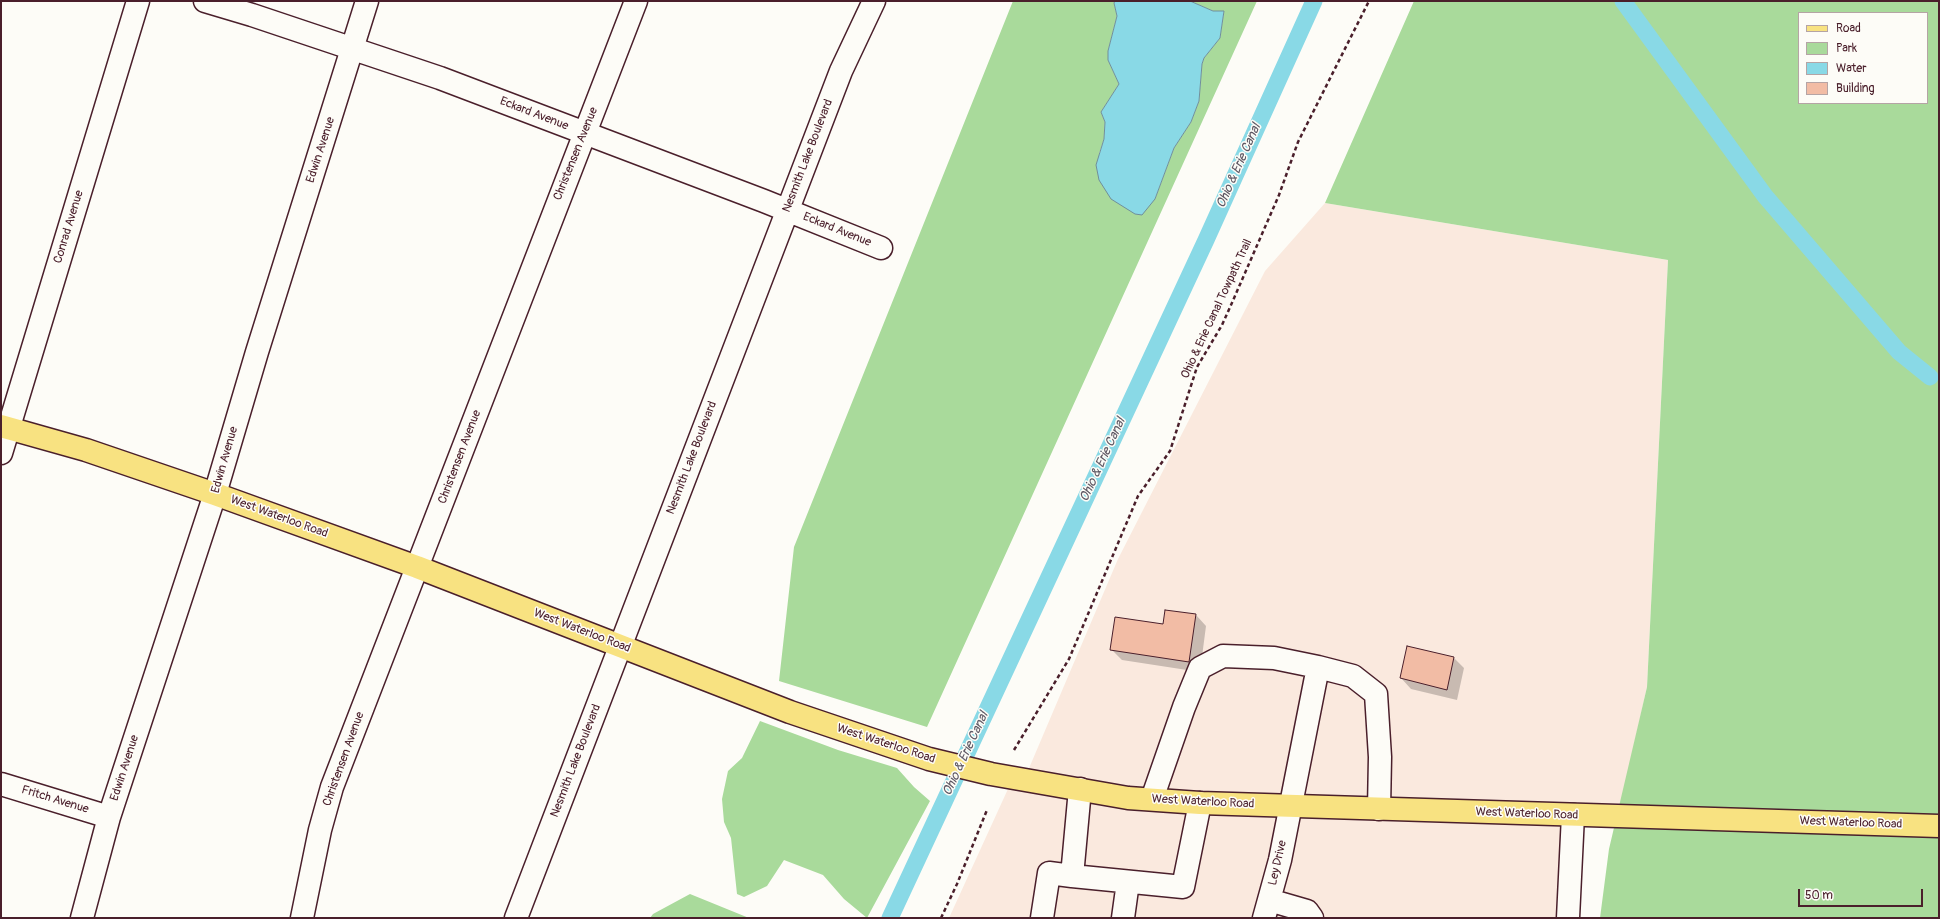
<!DOCTYPE html>
<html>
<head>
<meta charset="utf-8">
<style>
	body { margin:0 }
	#map { position:relative; width:1940px; height:919px; overflow:hidden; background:#fdfcf7; font-family:Pangolin,sans-serif }
	canvas { display:block }
	.frame { position:absolute; inset:0; border:2px solid #4a1f2b; pointer-events:none }
	.legend { position:absolute; left:1798px; top:12px; width:130px; height:92px; box-sizing:border-box; background:#fdfcf7; border:1px solid #b5a4a5; margin:0; padding:5px 7px; list-style:none; font-size:12px; color:#4a1f2b }
	.legend li { display:flex; align-items:center; gap:8px; height:20px }
	.legend b { width:20px; border:1px solid #b5a4a5 }
	.scale { position:absolute; left:1798px; top:889px; width:125px; height:18px; box-sizing:border-box; border:2px solid #4a1f2b; border-top:0; padding-left:5px; font-size:12px; line-height:14px; white-space:nowrap; color:#4a1f2b; -webkit-text-stroke:3px #fdfcf7; paint-order:stroke }
</style>
</head>
<body>
<div id="map">
<canvas width="1940" height="919"></canvas>
<div class="frame"></div>
<ul class="legend">
<li><b style="height:5px;background:#f8e281"></b>Road</li>
<li><b style="height:11px;background:#a9da9b"></b>Park</li>
<li><b style="height:11px;background:#89d9e6"></b>Water</li>
<li><b style="height:11px;background:#f2bca5"></b>Building</li>
</ul>
<div class="scale">50 m</div>
</div>
<script>
const context = document.querySelector('canvas').getContext('2d');
context.lineJoin = 'round';
function paint(path, color) { context.fillStyle = color; context.fill(path, 'evenodd'); }
const toPath = rows => new Path2D(rows.map(r => 'M' + r).join(''));
function trace(path, color, width, dash) { context.strokeStyle = color; context.lineWidth = width; context.lineCap = dash ? 'butt' : 'round'; context.setLineDash(dash || []); context.stroke(path); }
function label(font, color, halo, rows, align = 'center') {
  context.font = font + ' Pangolin,sans-serif'; context.lineWidth = 3; context.setLineDash([]); context.textBaseline = 'middle'; context.strokeStyle = halo; context.fillStyle = color; for (const [text, x, y, turn = 0] of rows) {
    context.save(); context.translate(x, y); context.rotate((+turn || 0) * Math.PI / 180); context.textAlign = isNaN(turn) ? turn : align; if (halo) context.strokeText(text, 0, 0); context.fillText(text, 0, 0); context.restore();
  }
}
paint(toPath([
	[1325,203,1668,260,1647,687,1618,816,1573,815,1568,918,949,918,1013,778,1024,780,1118,559,1265,271]
]), '#fae9de');
paint(toPath([
	[1013,1,1115,1,1114,3,1117,16,1108,51,1108,60,1119,84,1101,112,1105,122,1104,139,1099,154,1155,199,1174,148,1191,122,1199,101,1202,64,1204,58,1220,38,1224,11,1213,11,1190,1,1257,1,927,727,779,681,794,547],
	[1414,1,1939,1,1939,918,1600,918,1609,849,1647,687,1668,260,1325,203],
	[1799,13,1927,13,1927,103,1799,103],
	[760,721,838,750,897,768,914,787,930,801,867,918,844,899,823,875,784,860,767,886,744,897,737,894,731,838,724,822,722,799,728,771,742,758],
	[690,894,749,918,650,918,653,914]
]), '#a9da9b');
const water = toPath([
	[1115,1,1190,1,1213,11,1224,11,1220,38,1204,58,1202,64,1199,101,1191,122,1174,148,1155,199,1142,215,1135,214,1111,199,1099,180,1096,165,1104,139,1105,122,1101,112,1119,84,1108,60,1108,51,1117,16,1114,3,1115,1]
]);
paint(water, '#89d9e6');
trace(water, '#708f9b', 1);
paint(toPath([
	[1196,615,1206,626,1200,672,1122,660,1111,649,1163,625],
	[1454,658,1464,668,1457,700,1411,689,1401,678]
]), '#0003');
trace(toPath([
	[1623,1,1765,196,1899,352,1930,377],
	[890,918,1206,240,1314,1]
]), '#89d9e6', 17);
const building = toPath([
	[1165,610,1196,614,1189,662,1110,650,1115,617,1163,624,1165,610],
	[1407,646,1454,657,1447,690,1400,678,1407,646]
]);
paint(building, '#f2bca5');
trace(building, '#4a1f2b', 1);
const minor = toPath([
	[205,1,252,15,440,78,764,201,881,248],
	[1,453,138,1],
	[1,784,109,817],
	[1080,789,1072,876,1183,887,1200,803],
	[1152,799,1184,707,1200,668,1223,656,1274,658,1318,667,1353,676,1376,694,1380,757,1379,809],
	[1269,900,1307,911,1312,918],
	[82,918,109,817,215,494,257,352,367,1],
	[302,918,320,830,332,787,636,1],
	[516,918,841,71,874,1],
	[1042,918,1049,873,1072,876],
	[1123,918,1128,882],
	[1264,918,1280,860,1318,667],
	[1568,918,1573,815]
]);
const major = toPath([
	[1,426,86,450,215,494,417,567,790,712,929,759,991,774,1128,798,1200,803,1939,826]
]);
trace(minor, '#4a1f2b', 25);
trace(major, '#4a1f2b', 25);
trace(toPath([
	[1014,750,1069,659,1138,496,1170,451,1197,367,1222,325,1231,305,1279,195,1298,142,1369,1],
	[941,918,957,884,987,810]
]), '#4a1f2b', 2.5, [4, 3]);
trace(minor, '#fdfcf7', 22);
trace(major, '#f8e281', 22);
label('12px', '#4a1f2b', '#fdfcf7', [
	["Eckard Avenue",534,114,21],
	["Edwin Avenue",321,150,-72],
	["Christensen Avenue",576,154,-68],
	["Nesmith Lake Boulevard",808,156,-69],
	["Conrad Avenue",69,227,-73],
	["Eckard Avenue",837,230,22],
	["Ohio & Erie Canal Towpath Trail",1217,309,-65],
	["Christensen Avenue",460,457,-69],
	["Nesmith Lake Boulevard",692,458,-69],
	["Edwin Avenue",225,460,-74],
	["West Waterloo Road",279,517,20],
	["West Waterloo Road",582,631,21],
	["West Waterloo Road",886,744,18],
	["Christensen Avenue",344,759,-70],
	["Nesmith Lake Boulevard",576,761,-69],
	["Edwin Avenue",125,768,-72],
	["Fritch Avenue",55,800,17],
	["West Waterloo Road",1203,802,3],
	["West Waterloo Road",1527,814,2],
	["West Waterloo Road",1851,823,2],
	["Ley Drive",1278,863,-77]
]);
label('italic 13px', '#5d5763', '#fdfcf7', [
	["Ohio & Erie Canal",1239,166,-66],
	["Ohio & Erie Canal",1103,460,-65],
	["Ohio & Erie Canal",966,754,-65]
]);
</script>
</body>
</html>
